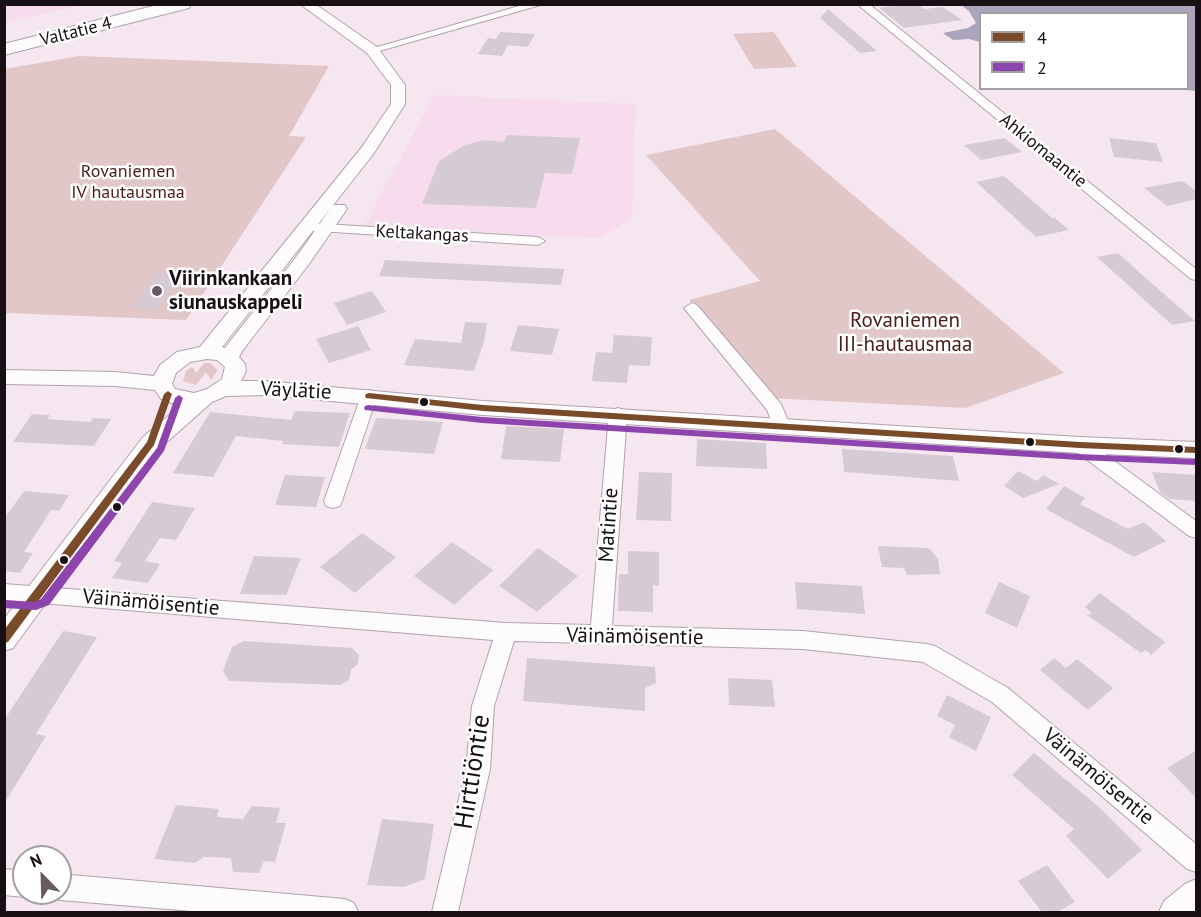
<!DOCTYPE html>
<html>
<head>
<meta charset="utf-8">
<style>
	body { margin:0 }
	#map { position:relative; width:1201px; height:917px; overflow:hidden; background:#f6e6f0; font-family:"PT Sans",sans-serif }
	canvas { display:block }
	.frame { position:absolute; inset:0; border:6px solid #180f15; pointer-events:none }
	.legend { position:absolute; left:979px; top:12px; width:210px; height:78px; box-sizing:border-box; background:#fff; border:2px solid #a39fa1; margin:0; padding:8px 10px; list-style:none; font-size:18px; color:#180f15 }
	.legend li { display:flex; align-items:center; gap:12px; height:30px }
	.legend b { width:30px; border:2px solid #a39fa1 }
	.north { position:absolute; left:12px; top:845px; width:60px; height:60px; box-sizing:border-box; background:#fff; border:2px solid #a39fa1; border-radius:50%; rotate:337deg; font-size:16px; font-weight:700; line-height:24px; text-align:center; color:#180f15 }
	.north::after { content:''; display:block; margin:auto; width:21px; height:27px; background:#665a62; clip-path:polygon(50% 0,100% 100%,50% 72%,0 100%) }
</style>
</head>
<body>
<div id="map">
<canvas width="1201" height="917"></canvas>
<div class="frame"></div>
<ul class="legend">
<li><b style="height:8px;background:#7a4b2a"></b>4</li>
<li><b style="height:8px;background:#8e44ad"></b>2</li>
</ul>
<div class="north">N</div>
</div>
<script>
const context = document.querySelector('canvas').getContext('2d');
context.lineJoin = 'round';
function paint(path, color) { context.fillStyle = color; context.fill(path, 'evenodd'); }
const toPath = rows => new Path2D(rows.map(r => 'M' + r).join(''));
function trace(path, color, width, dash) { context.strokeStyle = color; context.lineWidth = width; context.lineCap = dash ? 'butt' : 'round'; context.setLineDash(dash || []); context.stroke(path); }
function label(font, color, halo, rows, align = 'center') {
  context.font = font + ' "PT Sans",sans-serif'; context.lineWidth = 5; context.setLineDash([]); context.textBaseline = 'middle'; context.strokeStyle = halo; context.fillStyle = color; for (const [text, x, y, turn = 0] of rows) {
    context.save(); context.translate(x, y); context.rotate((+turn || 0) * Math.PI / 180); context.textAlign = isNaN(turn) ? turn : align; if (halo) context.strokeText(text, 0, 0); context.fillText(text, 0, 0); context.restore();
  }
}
paint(toPath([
	[78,5,78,6,5,22,5,5],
	[434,95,636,104,632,219,597,238,364,226]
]), '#f7dcee');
paint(toPath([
	[774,32,797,67,754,69,733,34],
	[79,56,329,66,289,136,306,137,186,320,5,313,5,69],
	[775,129,1064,373,965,408,769,398,689,300,760,281,646,155],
	[204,363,210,363,218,370,211,380,206,372,196,385,183,381,186,371,192,367,196,373]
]), '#e1c7c8');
paint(toPath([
	[961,5,1196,5,1196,91,1177,89,1188,88,1188,14,980,14,980,42,969,39,953,40,943,33,968,28,976,23,969,11]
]), '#aaa4bc');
paint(toPath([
	[906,4,917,4,924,9,943,7,962,20,904,28,879,8],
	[828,9,877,51,860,53,820,18],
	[500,32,535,34,528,47,508,45,502,56,478,54,488,38,496,39],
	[507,135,580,138,572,174,545,173,536,208,422,204,439,161,465,145,484,140,504,142],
	[1005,138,1022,152,981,160,964,145],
	[1109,138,1156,143,1163,162,1114,157],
	[1004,176,1052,218,1055,218,1069,230,1036,237,976,182],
	[1182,181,1197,191,1197,199,1167,206,1144,188],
	[1118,253,1149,281,1195,321,1172,325,1097,257],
	[385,260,564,269,561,285,379,276],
	[156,273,181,274,159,309,133,307],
	[372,291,386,312,347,325,334,303],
	[465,322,487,323,484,342,474,371,404,365,415,339,461,343],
	[518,325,559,329,552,355,510,351],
	[358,326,371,350,329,363,316,339],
	[614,335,652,337,650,366,629,365,627,383,592,381,596,352,612,353],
	[295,411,350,413,339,447,282,444,283,441,236,436,213,477,173,473,210,412,291,420],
	[32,414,50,415,47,419,90,422,93,418,111,419,94,446,13,442],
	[376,418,443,422,434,454,365,449],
	[506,426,564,429,560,462,501,459],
	[697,439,766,443,767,469,696,466],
	[842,449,953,456,959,481,844,472],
	[1018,471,1037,481,1043,475,1059,484,1023,498,1004,486],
	[639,472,672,473,671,521,636,520],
	[1152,472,1197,475,1197,501,1170,499,1160,492],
	[285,475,325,477,316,507,275,505],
	[1064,486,1085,498,1080,504,1128,529,1144,522,1166,541,1134,557,1046,509],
	[24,491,69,495,59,511,51,510,24,552,33,553,20,573,4,571,4,519],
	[152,502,195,508,176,540,160,538,145,561,160,564,148,583,112,578,122,563,114,561],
	[362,533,396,557,355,593,320,567],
	[452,542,493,570,454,605,414,576],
	[878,546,929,548,938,559,940,574,907,575,904,568,882,567],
	[538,548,578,576,537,612,499,586],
	[628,551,659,552,659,586,653,585,653,612,618,611,619,574,628,574],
	[254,556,301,558,286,595,240,594],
	[795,582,862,586,865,614,797,609],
	[999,582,1030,596,1017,628,985,613],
	[1100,593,1165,642,1151,655,1146,650,1141,653,1087,615,1092,613,1085,607],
	[63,631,97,637,36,734,46,736,4,804,4,720],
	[244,641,352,648,359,655,358,664,351,670,349,680,340,685,229,681,223,671,232,647],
	[527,658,655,667,656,683,645,688,645,711,523,701],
	[1054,658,1066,668,1077,659,1113,688,1088,710,1040,670],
	[728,678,772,680,775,707,729,705],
	[947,695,991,717,976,751,949,737,955,725,937,716],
	[1197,750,1197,799,1167,768],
	[1034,753,1100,808,1142,850,1108,879,1066,836,1074,829,1012,775],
	[176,805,219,809,217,817,243,819,252,806,280,808,276,823,286,823,275,862,264,861,259,873,233,872,231,858,204,857,195,863,154,859],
	[382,819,434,824,425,879,404,887,367,885],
	[1047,865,1075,902,1057,912,1042,912,1018,881]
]), '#d6cbd5');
const minor = toPath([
	[526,4,544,4,376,52,372,53,367,50,526,4],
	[857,4,869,4,1196,269,1196,280,1191,279,857,4],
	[307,223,538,237,545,241,538,245,302,230,300,227,307,223],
	[692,303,697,305,781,404,790,426,787,430,781,432,775,430,767,410,684,308,692,303],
	[369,390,375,392,377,396,342,501,340,506,333,508,326,506,324,501,361,396,363,392,369,390],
	[618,408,624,410,627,414,612,626,803,631,927,644,935,646,1008,688,1196,844,1196,872,1187,869,992,702,923,662,803,649,514,641,494,706,490,769,458,912,432,912,466,769,472,706,493,640,4,600,4,584,506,623,591,625,609,414,612,410,618,408],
	[1080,439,1086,440,1196,521,1196,538,1189,536,1074,450,1071,445,1074,440,1080,439],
	[4,869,24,871,24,893,33,893,24,897,4,895,4,869],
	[60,874,345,899,354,903,358,912,204,912,60,900,51,896,50,893,60,893,60,874]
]);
const tertiary = toPath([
	[300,4,315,4,377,47,405,85,405,104,374,153,222,347,225,348,297,256,333,205,345,205,347,209,309,264,243,350,239,357,245,364,246,371,241,381,265,381,483,401,1080,437,1196,442,1196,458,1080,453,483,415,265,395,226,396,212,402,159,449,13,648,4,651,4,619,143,437,180,406,161,399,155,390,115,386,4,384,4,370,115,372,154,376,160,365,177,352,200,347,362,147,391,104,391,85,367,53,300,4],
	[207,359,217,360,225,367,222,379,207,389,194,393,175,389,172,384,176,373,190,362,207,359],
	[1196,879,1196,912,1159,912,1164,901,1185,884,1196,879]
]);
const trunk = toPath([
	[161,4,191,4,189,8,4,55,4,44,161,4]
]);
trace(minor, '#b0a3ab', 2);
trace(tertiary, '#b0a3ab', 2);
trace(trunk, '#b0a3ab', 2);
paint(minor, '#fefbfd');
paint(tertiary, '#fefbfd');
paint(trunk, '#fefbfd');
paint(toPath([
	[168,391,172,394,154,445,8,642,4,643,4,630,147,442,164,394,168,391],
	[369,393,483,405,1080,442,1196,447,1196,453,1080,448,483,411,366,398,365,396,366,394,369,393]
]), '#7a4b2a');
paint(toPath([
	[179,395,183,398,164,451,49,605,36,610,4,608,4,600,35,602,41,599,157,448,175,398,179,395],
	[368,405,482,417,1079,454,1195,459,1196,459,1196,465,1079,460,482,423,365,410,364,408,365,406,368,405]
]), '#8e44ad');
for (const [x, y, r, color] of [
	[157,291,6,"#665a62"],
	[424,402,5,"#180f15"],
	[1030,442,5,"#180f15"],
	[1179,449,5,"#180f15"],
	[117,507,5,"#180f15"],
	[64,560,5,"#180f15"]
]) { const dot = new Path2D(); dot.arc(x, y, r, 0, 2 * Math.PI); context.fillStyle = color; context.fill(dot); trace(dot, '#fff', 2); }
label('18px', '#180f15', '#fff', [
	["Valtatie 4",76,32,-14],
	["Ahkiomaantie",1043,151,39],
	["Keltakangas",422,234,3]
]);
label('18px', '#4d1b16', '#fff', [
	["Rovaniemen",128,172],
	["IV hautausmaa",128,193]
]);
label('bold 21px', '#180f15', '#fff', [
	["Viirinkankaan",169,279],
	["siunauskappeli",169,303]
], 'left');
label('21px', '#4d1b16', '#fff', [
	["Rovaniemen",905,321],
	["III-hautausmaa",905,345]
]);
label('21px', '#180f15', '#fff', [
	["Väylätie",296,391,3],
	["Matintie",609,525,-86],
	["Väinämöisentie",151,603,5],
	["Väinämöisentie",635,637,1],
	["Väinämöisentie",1098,777,40]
]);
label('26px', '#180f15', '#fff', [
	["Hirttiöntie",473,772,-81]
]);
</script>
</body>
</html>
